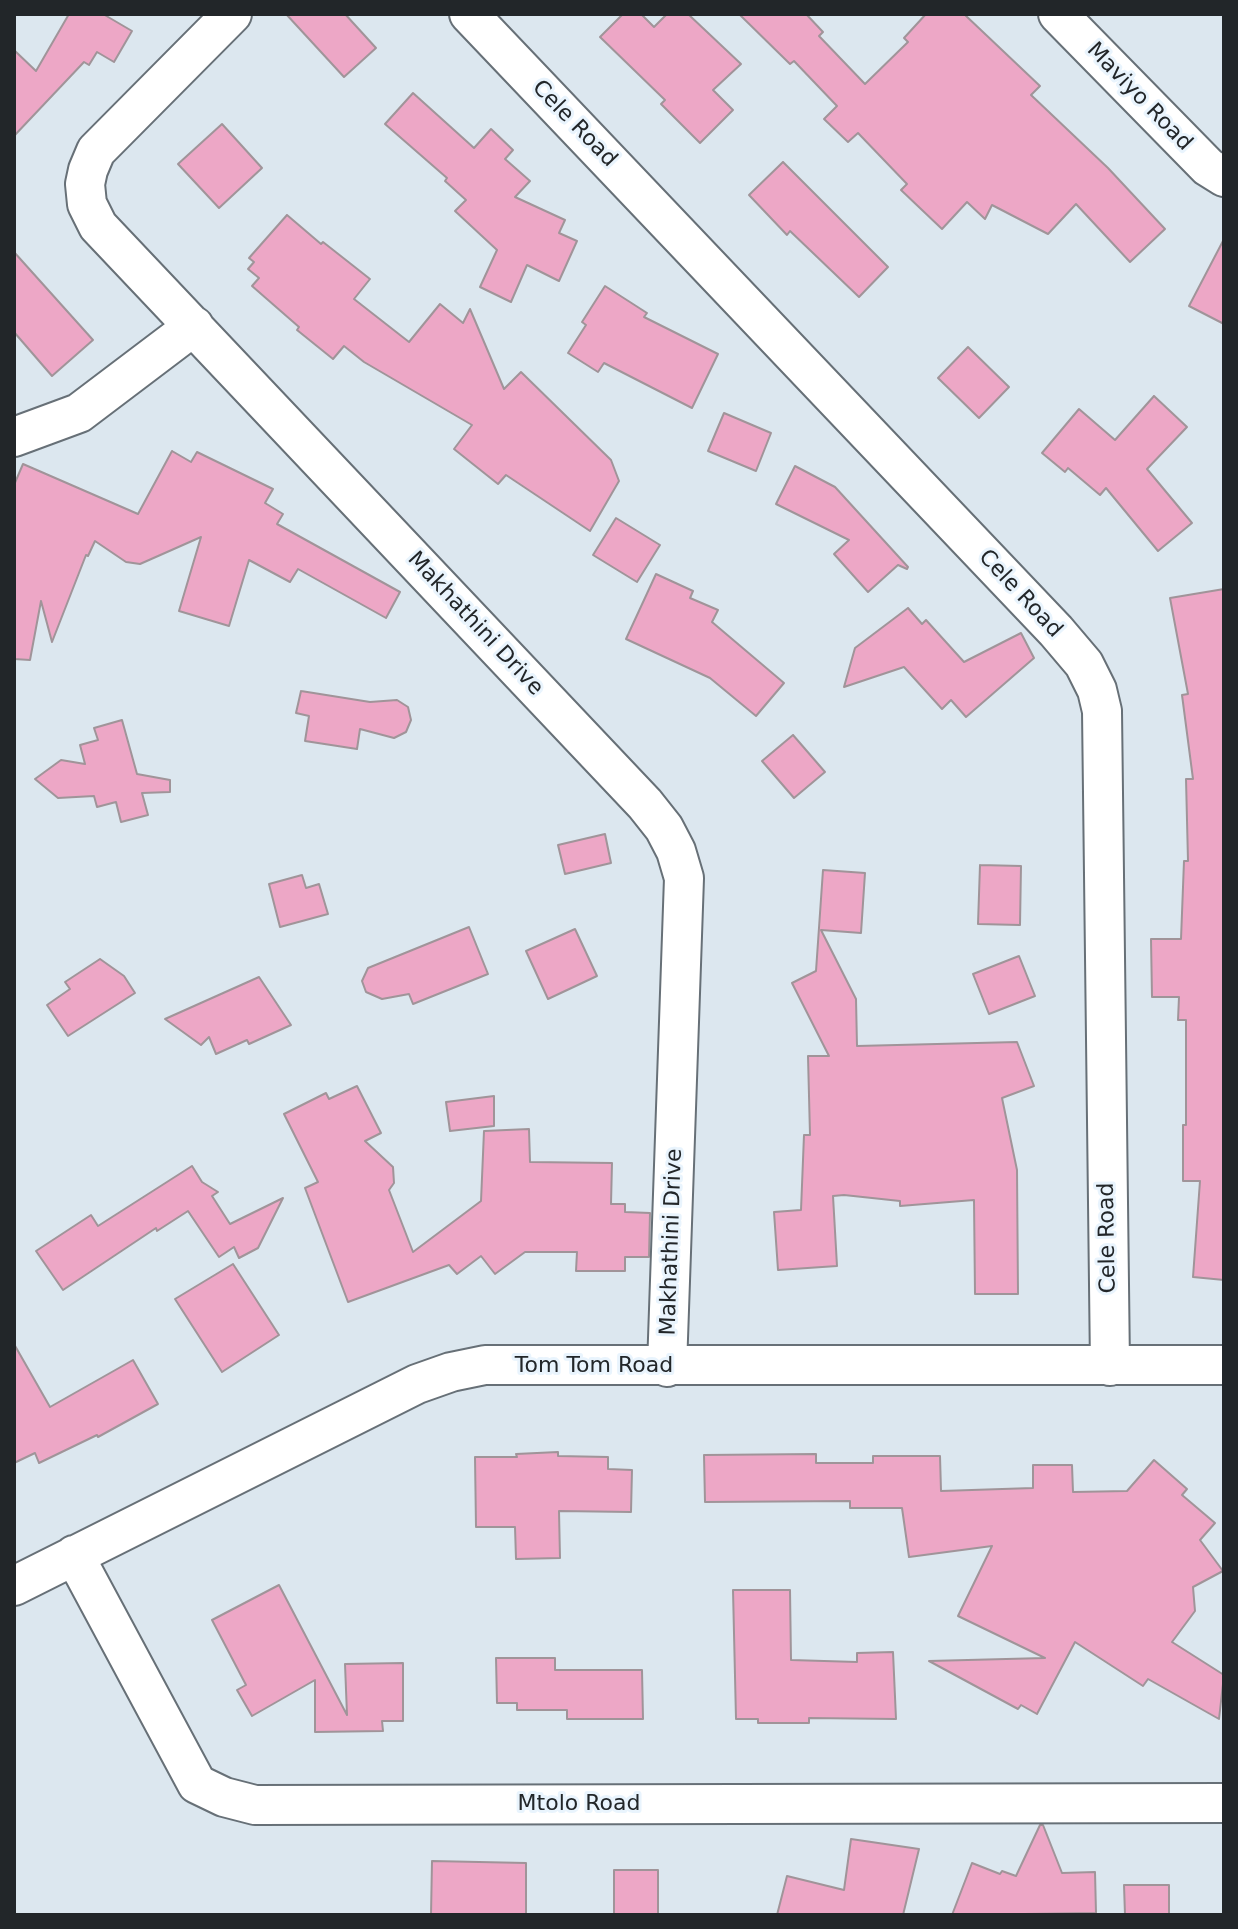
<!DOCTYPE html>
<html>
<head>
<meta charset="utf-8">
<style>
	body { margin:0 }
	#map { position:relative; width:1238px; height:1929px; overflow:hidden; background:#dce7ef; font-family:"DejaVu Sans",sans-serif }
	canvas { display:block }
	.frame { position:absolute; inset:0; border:16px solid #222629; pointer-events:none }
</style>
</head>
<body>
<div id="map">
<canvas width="1238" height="1929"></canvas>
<div class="frame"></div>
</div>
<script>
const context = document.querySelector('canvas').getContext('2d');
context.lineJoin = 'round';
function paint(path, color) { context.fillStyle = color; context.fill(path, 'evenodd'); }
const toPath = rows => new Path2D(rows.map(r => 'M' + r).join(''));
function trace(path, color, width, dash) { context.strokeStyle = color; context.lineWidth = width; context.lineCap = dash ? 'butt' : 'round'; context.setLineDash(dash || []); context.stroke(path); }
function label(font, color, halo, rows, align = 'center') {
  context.font = font + ' "DejaVu Sans",sans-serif'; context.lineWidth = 6; context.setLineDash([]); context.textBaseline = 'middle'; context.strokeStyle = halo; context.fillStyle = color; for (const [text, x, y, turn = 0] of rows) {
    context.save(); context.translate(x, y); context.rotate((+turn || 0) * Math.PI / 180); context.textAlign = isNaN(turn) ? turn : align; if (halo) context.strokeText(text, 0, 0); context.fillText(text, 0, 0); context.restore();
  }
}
const building = toPath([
	[69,14,103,14,132,31,114,62,97,52,89,65,84,62,14,136,14,50,36,71,69,14],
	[286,14,345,14,376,48,344,77,286,14],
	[623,14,641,14,654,27,667,14,688,14,741,64,713,90,733,110,700,143,661,104,665,100,600,37,623,14],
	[739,14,806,14,823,32,819,36,865,84,908,42,904,38,926,14,964,14,1040,86,1031,95,1108,168,1165,229,1130,262,1076,204,1048,234,992,205,985,219,967,202,942,229,901,190,907,184,858,133,848,142,824,119,837,106,794,61,790,64,739,14],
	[413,93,474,148,491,129,513,150,505,159,530,181,515,197,565,220,559,233,577,241,559,281,527,265,511,302,480,287,497,250,455,211,466,200,445,181,447,178,385,124,413,93],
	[222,124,262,168,219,208,178,164,222,124],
	[783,162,888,267,859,297,790,231,787,235,749,195,783,162],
	[287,215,321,244,323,242,370,279,354,299,409,342,440,304,463,323,470,309,504,389,521,372,611,460,619,481,590,531,506,475,498,484,454,449,472,425,364,362,344,346,333,359,297,330,299,327,252,286,259,278,248,269,254,262,249,258,287,215],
	[1224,239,1224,324,1189,306,1224,239],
	[14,252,93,340,52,376,14,332,14,252],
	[605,286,647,313,644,317,718,354,692,408,604,363,598,372,568,353,586,325,582,322,605,286],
	[968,347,1009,387,979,418,938,378,968,347],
	[1154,396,1187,427,1147,469,1192,523,1158,551,1106,488,1100,495,1068,468,1065,472,1042,453,1079,409,1115,440,1154,396],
	[724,413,771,433,756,471,708,451,724,413],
	[172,451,191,462,197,452,273,489,265,503,283,514,277,524,400,592,386,618,298,569,290,582,249,560,229,626,179,611,201,537,140,564,126,562,95,541,88,556,86,555,52,642,41,601,30,660,14,659,14,485,23,464,138,514,172,451],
	[795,466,835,487,908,567,907,569,898,565,868,592,834,554,849,540,776,504,795,466],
	[616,518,660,545,637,582,593,555,616,518],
	[656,574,693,591,690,598,718,610,712,622,784,683,756,716,710,678,626,639,656,574],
	[1224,589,1224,1280,1193,1277,1200,1181,1183,1181,1183,1125,1186,1125,1186,1020,1178,1020,1179,997,1152,997,1151,939,1181,939,1184,861,1188,861,1186,779,1193,779,1182,695,1188,694,1170,598,1224,589],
	[908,608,922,624,926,620,964,662,1021,633,1034,658,966,717,951,700,942,709,904,667,844,687,855,648,908,608],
	[301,691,370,702,397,700,408,707,411,720,406,732,394,738,360,729,357,749,305,741,309,716,296,713,301,691],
	[122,720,137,774,170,780,170,792,142,793,148,815,121,822,116,802,97,807,94,796,58,798,35,779,61,760,85,764,80,745,98,740,94,728,122,720],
	[793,735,825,772,794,798,762,761,793,735],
	[605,834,611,863,565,874,558,845,605,834],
	[980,865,1021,866,1020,925,978,924,980,865],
	[823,870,865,873,861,933,821,930,856,999,857,1046,1017,1042,1034,1086,1002,1098,1017,1170,1018,1294,975,1294,974,1200,900,1206,900,1201,844,1195,833,1196,837,1266,778,1270,774,1212,801,1210,804,1135,810,1135,808,1056,829,1056,792,983,816,971,823,870],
	[302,875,306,888,319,884,328,914,280,927,269,884,302,875],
	[469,927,488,974,413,1004,409,994,382,999,366,992,362,981,368,968,469,927],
	[575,929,597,976,548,999,526,951,575,929],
	[1019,956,1035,996,989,1014,973,974,1019,956],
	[100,959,124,976,135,993,68,1036,47,1005,70,989,65,982,100,959],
	[259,977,291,1025,249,1044,247,1040,216,1054,209,1037,201,1045,165,1019,259,977],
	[357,1086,381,1133,365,1141,393,1167,394,1183,389,1190,413,1252,481,1201,484,1131,529,1129,530,1162,612,1163,611,1204,625,1204,625,1212,650,1213,649,1257,625,1257,625,1271,576,1271,577,1252,525,1252,495,1274,481,1256,457,1274,449,1265,348,1302,305,1188,318,1182,284,1114,326,1093,329,1099,357,1086],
	[494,1096,494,1126,450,1131,446,1102,494,1096],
	[192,1166,202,1182,218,1192,212,1196,230,1224,283,1198,258,1248,239,1258,234,1247,219,1257,188,1211,157,1231,156,1228,63,1290,36,1251,91,1215,98,1226,192,1166],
	[233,1264,279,1335,222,1372,175,1299,233,1264],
	[14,1344,50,1407,133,1360,158,1404,98,1437,97,1435,39,1463,35,1453,14,1463,14,1344],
	[558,1452,558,1456,608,1457,608,1469,632,1470,631,1512,559,1511,560,1558,516,1559,515,1527,476,1527,475,1457,517,1457,516,1454,558,1452],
	[816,1454,816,1463,873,1463,873,1456,940,1456,941,1491,1033,1488,1033,1465,1072,1465,1073,1492,1127,1491,1154,1460,1187,1489,1182,1495,1215,1523,1200,1540,1223,1571,1193,1587,1195,1611,1172,1642,1224,1675,1219,1719,1148,1679,1143,1686,1075,1642,1037,1714,1021,1705,1018,1709,929,1661,1045,1658,958,1616,992,1546,909,1557,902,1508,850,1508,850,1501,705,1502,704,1455,816,1454],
	[279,1585,347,1715,345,1664,403,1663,403,1721,382,1721,383,1731,315,1732,315,1680,252,1716,237,1690,246,1685,212,1620,279,1585],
	[733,1590,790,1590,791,1660,857,1662,857,1653,893,1652,896,1719,809,1718,809,1723,758,1723,758,1719,736,1719,733,1590],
	[496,1658,555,1658,555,1670,642,1670,643,1719,567,1719,567,1710,517,1710,517,1703,497,1703,496,1658],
	[1040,1825,1043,1825,1062,1873,1095,1872,1096,1913,952,1915,972,1863,1000,1874,1002,1871,1016,1876,1040,1825],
	[851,1839,919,1849,903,1915,777,1915,787,1876,844,1890,851,1839],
	[432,1861,526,1863,526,1915,431,1915,432,1861],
	[614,1870,658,1870,658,1915,614,1915,614,1870],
	[1124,1885,1169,1885,1169,1915,1125,1915,1124,1885]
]);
paint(building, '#eda7c6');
trace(building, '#a09499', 2);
const minor = toPath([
	[232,14,96,151,88,170,85,184,87,204,98,226,645,804,664,828,676,851,684,878,667,1367],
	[469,14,1056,631,1084,664,1097,690,1102,711,1110,1366],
	[1058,14,1208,167,1224,177],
	[14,437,79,413,194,326],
	[74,1555,197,1784,224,1797,255,1805,1224,1803],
	[14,1586,417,1384,451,1372,485,1365,1224,1365]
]);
trace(minor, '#677077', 42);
trace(minor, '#fff', 38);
label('22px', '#222629', '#e9f4fd', [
	["Maviyo Road",1139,97,46],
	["Cele Road",574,124,46],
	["Cele Road",1020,594,47],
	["Makhathini Drive",475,624,47],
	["Cele Road",1108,1238,-91],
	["Makhathini Drive",672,1242,-88],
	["Tom Tom Road",594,1366],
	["Mtolo Road",579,1804]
]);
</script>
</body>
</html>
